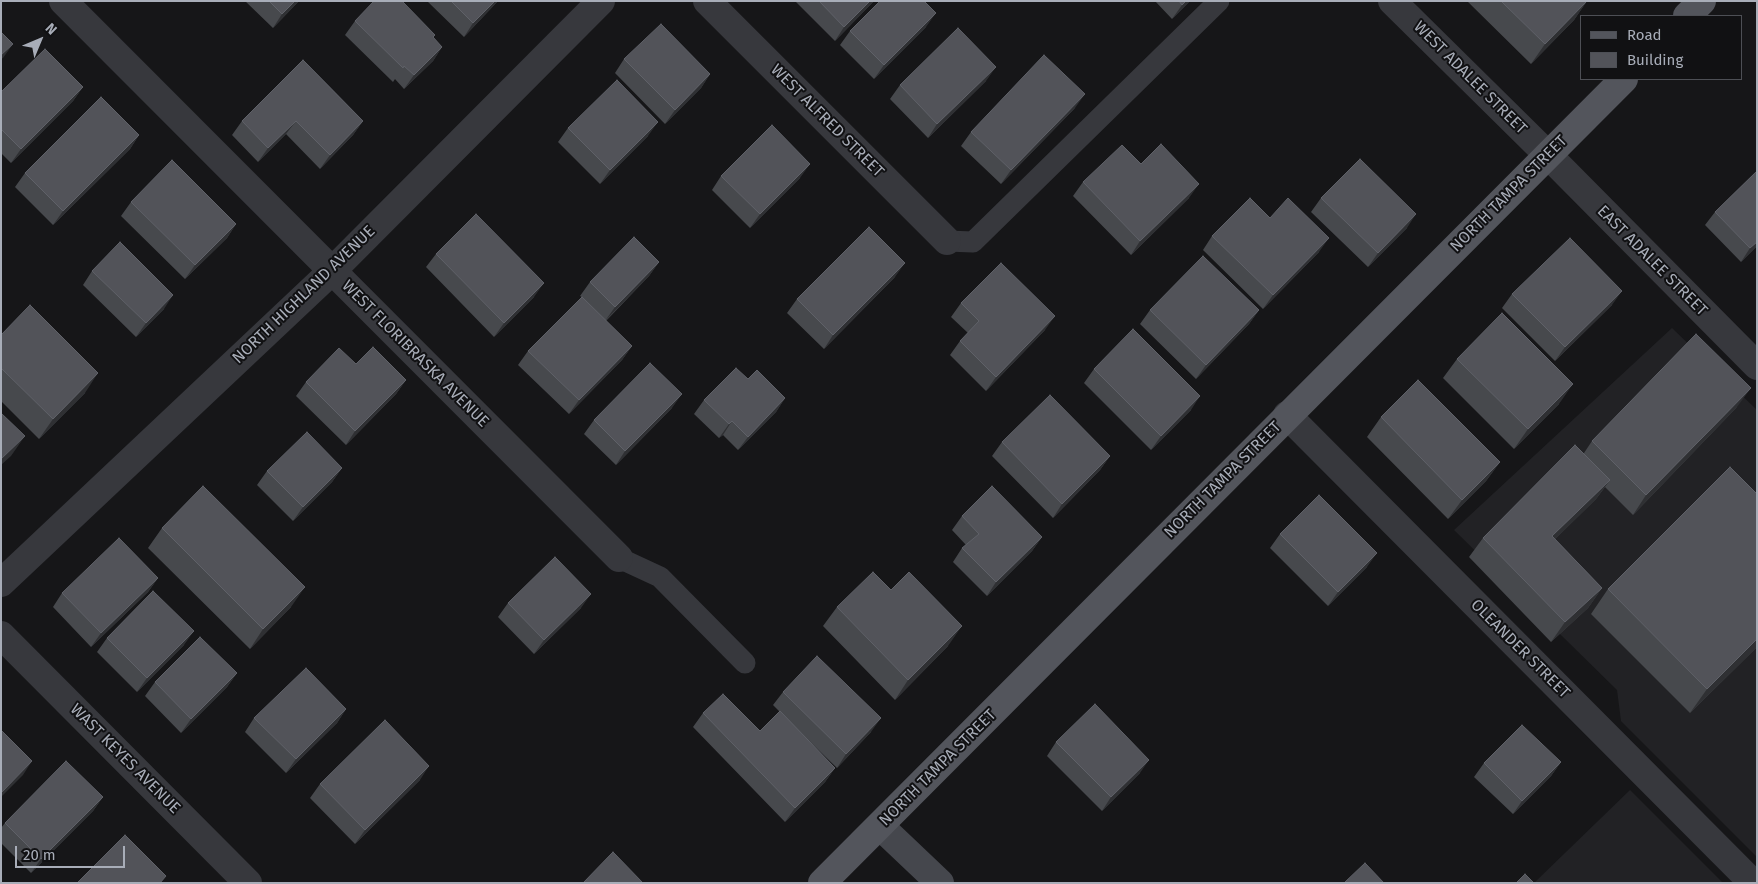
<!DOCTYPE html>
<html>
<head>
<meta charset="utf-8">
<style>
	body { margin:0 }
	#map { position:relative; width:1758px; height:884px; overflow:hidden; background:#161618; font-family:"Fira Sans",sans-serif }
	canvas { display:block }
	.frame { position:absolute; inset:0; border:2px solid #a8adb8; pointer-events:none }
	.legend { position:absolute; left:1580px; top:15px; width:162px; height:65px; box-sizing:border-box; background:#111113; border:1px solid #4d4f55; margin:0; padding:6px 9px; list-style:none; font-size:15px; color:#a8adb8 }
	.legend li { display:flex; align-items:center; gap:10px; height:25px }
	.legend b { width:25px; border:1px solid #4d4f55 }
	.north { position:absolute; left:15px; top:15px; width:50px; height:50px; -webkit-text-stroke:4px #111113; paint-order:stroke; rotate:45deg; font-size:14px; font-weight:700; line-height:20px; text-align:center; color:#a8adb8 }
	.north::after { content:''; display:block; margin:auto; width:18px; height:22px; background:#a8adb8; clip-path:polygon(50% 0,100% 100%,50% 72%,0 100%) }
	.scale { position:absolute; left:15px; top:846px; width:110px; height:22px; box-sizing:border-box; border:2px solid #a8adb8; border-top:0; padding-left:6px; font-size:15px; line-height:18px; white-space:nowrap; color:#a8adb8; -webkit-text-stroke:4px #111113; paint-order:stroke }
</style>
</head>
<body>
<div id="map">
<canvas width="1758" height="884"></canvas>
<div class="frame"></div>
<ul class="legend">
<li><b style="height:6px;background:#53555c"></b>Road</li>
<li><b style="height:14px;background:#525359"></b>Building</li>
</ul>
<div class="north">N</div>
<div class="scale">20 m</div>
</div>
<script>
const context = document.querySelector('canvas').getContext('2d');
context.lineJoin = 'round';
function paint(path, color) { context.fillStyle = color; context.fill(path, 'evenodd'); }
const toPath = rows => new Path2D(rows.map(r => 'M' + r).join(''));
function trace(path, color, width, dash) { context.strokeStyle = color; context.lineWidth = width; context.lineCap = dash ? 'butt' : 'round'; context.setLineDash(dash || []); context.stroke(path); }
function label(font, color, halo, rows, align = 'center') {
  context.font = font + ' "Fira Sans",sans-serif'; context.lineWidth = 4; context.setLineDash([]); context.textBaseline = 'middle'; context.strokeStyle = halo; context.fillStyle = color; for (const [text, x, y, turn = 0] of rows) {
    context.save(); context.translate(x, y); context.rotate((+turn || 0) * Math.PI / 180); context.textAlign = isNaN(turn) ? turn : align; if (halo) context.strokeText(text, 0, 0); context.fillText(text, 0, 0); context.restore();
  }
}
paint(toPath([
	[1672,328,1757,410,1757,857,1621,721,1617,690,1454,530],
	[1630,790,1723,883,1534,883]
]), '#222225');
trace(toPath([
	[947,241,973,242,1219,1],
	[619,558,660,577,745,663]
]), '#37383d', 21);
trace(toPath([
	[63,1,619,558],
	[707,1,947,241],
	[1392,1,1548,155,1757,366],
	[1287,415,1753,883],
	[1,583,332,271,601,1],
	[1,635,248,883]
]), '#37383d', 28);
trace(toPath([
	[880,826,940,883]
]), '#45474d', 28);
trace(toPath([
	[1687,16,1702,1],
	[822,883,1624,79]
]), '#53555c', 28);
paint(toPath([
	[245,1,299,1,273,28],
	[427,1,498,1,464,37],
	[795,1,874,1,835,41],
	[1155,1,1190,1,1172,19],
	[1467,1,1587,1,1574,20,1531,64],
	[355,21,433,38,442,47,433,61,404,89,395,79,393,82,345,35],
	[926,27,874,79,840,45,850,31],
	[624,59,710,74,701,88,665,124,615,73],
	[303,60,363,121,353,135,320,169,286,134,258,162,232,135,242,121],
	[986,81,928,138,890,99,900,85],
	[83,87,73,101,11,163,1,153,1,92],
	[1075,108,1001,184,961,146,971,132],
	[568,128,648,136,600,184,558,142],
	[139,135,130,149,53,225,15,187,25,173],
	[1141,164,1189,198,1131,255,1073,196,1083,182],
	[1757,171,1757,246,1741,262,1705,225,1715,212],
	[721,176,800,178,750,228,712,190],
	[1321,198,1407,228,1368,267,1311,212],
	[131,202,236,224,227,238,185,279,121,216],
	[1270,218,1319,252,1263,309,1203,250,1212,236],
	[436,254,534,297,494,337,426,267],
	[659,262,649,276,606,321,632,346,622,360,569,414,518,365,528,351,582,297,580,296,590,282],
	[92,271,164,309,136,337,83,285],
	[895,277,824,349,787,313,797,299],
	[1512,294,1612,305,1555,361,1502,308],
	[961,303,1045,330,986,391,950,355,960,341,968,333,951,317],
	[1150,310,1259,310,1249,324,1196,379,1140,324],
	[1,335,85,393,39,439,1,401],
	[1457,359,1559,404,1514,449,1443,378],
	[356,364,406,380,396,394,346,445,296,396,306,382],
	[1094,369,1191,410,1151,450,1084,383],
	[748,379,785,398,776,412,738,450,723,435,719,438,694,414,704,400],
	[1737,407,1633,515,1605,487,1596,499,1555,539,1602,588,1588,608,1551,642,1469,557,1483,538,1584,453,1592,441],
	[672,408,616,465,584,434,594,420],
	[1381,417,1500,462,1486,481,1448,519,1367,437],
	[1002,442,1110,456,1100,470,1053,518,992,456],
	[342,468,332,482,293,521,257,485,267,471],
	[1757,494,1757,647,1690,713,1591,614,1608,589],
	[962,516,1042,537,1032,551,987,596,953,562,962,548,966,545,952,530],
	[162,528,291,607,250,649,148,548],
	[1280,534,1367,567,1328,606,1270,548],
	[158,578,148,592,91,647,53,607,62,593],
	[508,603,581,608,534,654,498,617],
	[837,607,948,646,895,700,823,626],
	[107,638,184,645,137,692,97,652],
	[237,673,227,687,181,733,145,696,155,682],
	[783,692,871,732,837,768,798,730,835,768,825,782,785,822,693,727,703,713,760,731,780,712,773,705],
	[346,709,337,723,286,773,245,732,254,718],
	[1056,742,1140,773,1102,811,1047,756],
	[1561,762,1551,776,1513,814,1474,777,1484,763],
	[420,780,355,844,310,798,320,784],
	[103,797,93,811,31,873,1,843,1,828,5,823]
]), '#47494d');
paint(toPath([
	[295,1,299,1,273,28,282,14],
	[495,1,498,1,464,37,473,23],
	[870,1,874,1,835,41,844,27],
	[1186,1,1190,1,1172,19,1182,5],
	[1587,1,1574,20,1531,64,1545,44],
	[936,13,926,27,874,79,884,65],
	[13,44,3,58,1,59,1,55],
	[442,47,433,61,404,89,414,75],
	[996,67,986,81,928,138,937,124],
	[710,74,701,88,665,124,675,110],
	[83,87,73,101,11,163,21,149],
	[1085,94,1075,108,1001,184,1011,170],
	[296,121,286,134,258,162,268,148],
	[363,121,353,135,320,169,330,155],
	[658,122,648,136,600,184,610,170],
	[139,135,130,149,53,225,63,211],
	[810,164,800,178,750,228,760,214],
	[1199,184,1189,198,1131,255,1140,241],
	[1416,214,1407,228,1368,267,1378,253],
	[236,224,227,238,185,279,195,265],
	[1329,238,1319,252,1263,309,1273,295],
	[1757,242,1757,246,1741,262,1750,248],
	[659,262,649,276,605,321,615,307],
	[905,263,895,277,824,349,833,335],
	[544,283,534,297,494,337,504,323],
	[1622,291,1612,305,1555,361,1565,347],
	[173,295,164,309,136,337,146,323],
	[1259,310,1249,324,1196,379,1206,365],
	[1055,316,1045,330,986,391,996,377],
	[632,346,622,360,569,414,579,400],
	[98,373,85,393,39,439,53,419],
	[406,380,396,394,346,445,355,431],
	[1573,384,1559,404,1514,449,1528,429],
	[1751,388,1737,407,1633,515,1646,495],
	[682,394,672,408,616,465,625,451],
	[1200,396,1191,410,1151,450,1161,436],
	[785,398,776,412,738,450,748,437],
	[732,421,723,435,719,438,729,424],
	[25,436,11,456,1,465,1,459],
	[1110,456,1100,470,1053,518,1062,504],
	[1500,462,1486,481,1448,519,1462,500],
	[342,468,332,482,293,521,303,507],
	[1610,480,1596,499,1538,556,1552,536],
	[1042,537,1032,551,987,596,996,582],
	[1377,553,1367,567,1328,606,1338,592],
	[158,578,148,592,91,647,101,633],
	[305,587,291,607,250,649,263,629],
	[1602,588,1588,608,1551,642,1565,622],
	[591,594,581,608,534,654,544,640],
	[962,626,948,646,895,700,908,680],
	[194,631,184,645,137,692,147,678],
	[1757,639,1757,647,1690,713,1707,689],
	[237,673,227,687,181,733,191,719],
	[346,709,337,723,286,773,296,759],
	[881,718,871,732,837,768,846,754],
	[1149,760,1140,773,1102,811,1111,797],
	[32,761,23,775,1,797,1,793],
	[1561,762,1551,776,1513,814,1522,801],
	[429,766,420,780,355,844,365,830],
	[835,768,825,782,785,822,795,808],
	[103,797,93,811,31,873,41,859]
]), '#2f3033');
const building = toPath([
	[269,1,295,1,282,14,269,1],
	[374,1,402,1,435,35,433,37,442,47,414,75,404,66,403,68,355,21,374,1],
	[451,1,495,1,473,23,451,1],
	[819,1,870,1,844,27,819,1],
	[880,1,924,1,936,13,884,65,850,31,880,1],
	[1179,1,1186,1,1182,5,1179,1],
	[1501,1,1587,1,1545,44,1501,1],
	[661,24,710,74,675,110,624,59,661,24],
	[958,28,996,67,937,124,900,85,958,28],
	[1,32,13,44,1,55,1,32],
	[45,49,83,87,21,149,1,129,1,92,45,49],
	[1044,55,1085,94,1011,170,971,132,1044,55],
	[303,60,363,121,330,155,296,121,268,148,242,121,303,60],
	[617,80,658,122,610,170,568,128,617,80],
	[101,97,139,135,63,211,25,173,101,97],
	[772,125,810,164,760,214,721,176,772,125],
	[1161,144,1199,184,1140,241,1083,182,1122,145,1141,164,1161,144],
	[1360,159,1416,214,1378,253,1321,198,1360,159],
	[172,160,236,224,195,265,131,202,172,160],
	[1757,171,1757,242,1750,248,1715,212,1757,171],
	[1250,198,1270,218,1288,198,1329,238,1273,295,1212,236,1250,198],
	[476,214,544,283,504,323,436,254,476,214],
	[869,227,905,263,833,335,797,299,869,227],
	[634,237,659,262,615,307,590,282,634,237],
	[1570,238,1622,291,1565,347,1512,294,1570,238],
	[120,242,173,295,146,323,92,271,120,242],
	[1203,256,1259,310,1206,365,1150,310,1203,256],
	[1001,263,1055,316,996,377,960,341,979,321,961,303,1001,263],
	[582,297,632,346,579,400,528,351,582,297],
	[30,305,98,373,53,419,1,368,1,335,30,305],
	[1502,313,1573,384,1528,429,1457,359,1502,313],
	[1133,329,1200,396,1161,436,1094,369,1133,329],
	[1696,334,1751,388,1646,495,1592,441,1696,334],
	[373,347,406,380,355,431,306,382,339,348,356,364,373,347],
	[650,363,682,394,625,451,594,420,650,363],
	[736,368,748,379,757,370,785,398,748,437,732,421,729,424,704,400,736,368],
	[1418,380,1500,462,1462,500,1381,417,1418,380],
	[1050,395,1110,456,1062,504,1002,442,1050,395],
	[1,413,25,436,1,459,1,413],
	[307,432,342,468,303,507,267,471,307,432],
	[1575,445,1610,480,1552,536,1602,588,1565,622,1483,538,1575,445],
	[1730,467,1757,494,1757,639,1707,689,1608,589,1730,467],
	[203,486,305,587,263,629,162,528,203,486],
	[992,486,1042,537,996,582,962,548,979,534,962,516,992,486],
	[1319,495,1377,553,1338,592,1280,534,1319,495],
	[119,538,158,578,101,633,62,593,119,538],
	[555,557,591,594,544,640,508,603,555,557],
	[873,572,891,590,909,572,962,626,908,680,837,607,873,572],
	[153,591,194,631,147,678,107,638,153,591],
	[200,637,237,673,191,719,155,682,200,637],
	[817,656,881,718,846,754,783,692,817,656],
	[306,668,346,709,296,759,254,718,306,668],
	[723,694,760,731,780,711,835,768,795,808,703,713,723,694],
	[1095,704,1149,760,1111,797,1056,742,1095,704],
	[385,720,429,766,365,830,320,784,385,720],
	[1522,725,1561,762,1522,801,1484,763,1522,725],
	[1,730,32,761,1,793,1,730],
	[66,761,103,797,41,859,5,823,66,761],
	[125,835,166,876,160,883,77,883,125,835],
	[613,852,643,883,583,883,613,852],
	[1365,863,1384,883,1344,883,1365,863],
	[1525,874,1534,883,1516,883,1525,874]
]);
paint(building, '#525359');
trace(building, '#5f6168', 1);
label('16px', '#a8adb8', '#111113', [
	["WEST ADALEE STREET",1470,78,45],
	["WEST ALFRED STREET",827,121,45],
	["NORTH TAMPA STREET",1509,194,-45],
	["EAST ADALEE STREET",1652,261,45],
	["NORTH HIGHLAND AVENUE",304,295,-44],
	["WEST FLORIBRASKA AVENUE",415,354,45],
	["NORTH TAMPA STREET",1223,480,-45],
	["OLEANDER STREET",1520,649,45],
	["WAST KEYES AVENUE",125,759,45],
	["NORTH TAMPA STREET",938,768,-45]
]);
</script>
</body>
</html>
